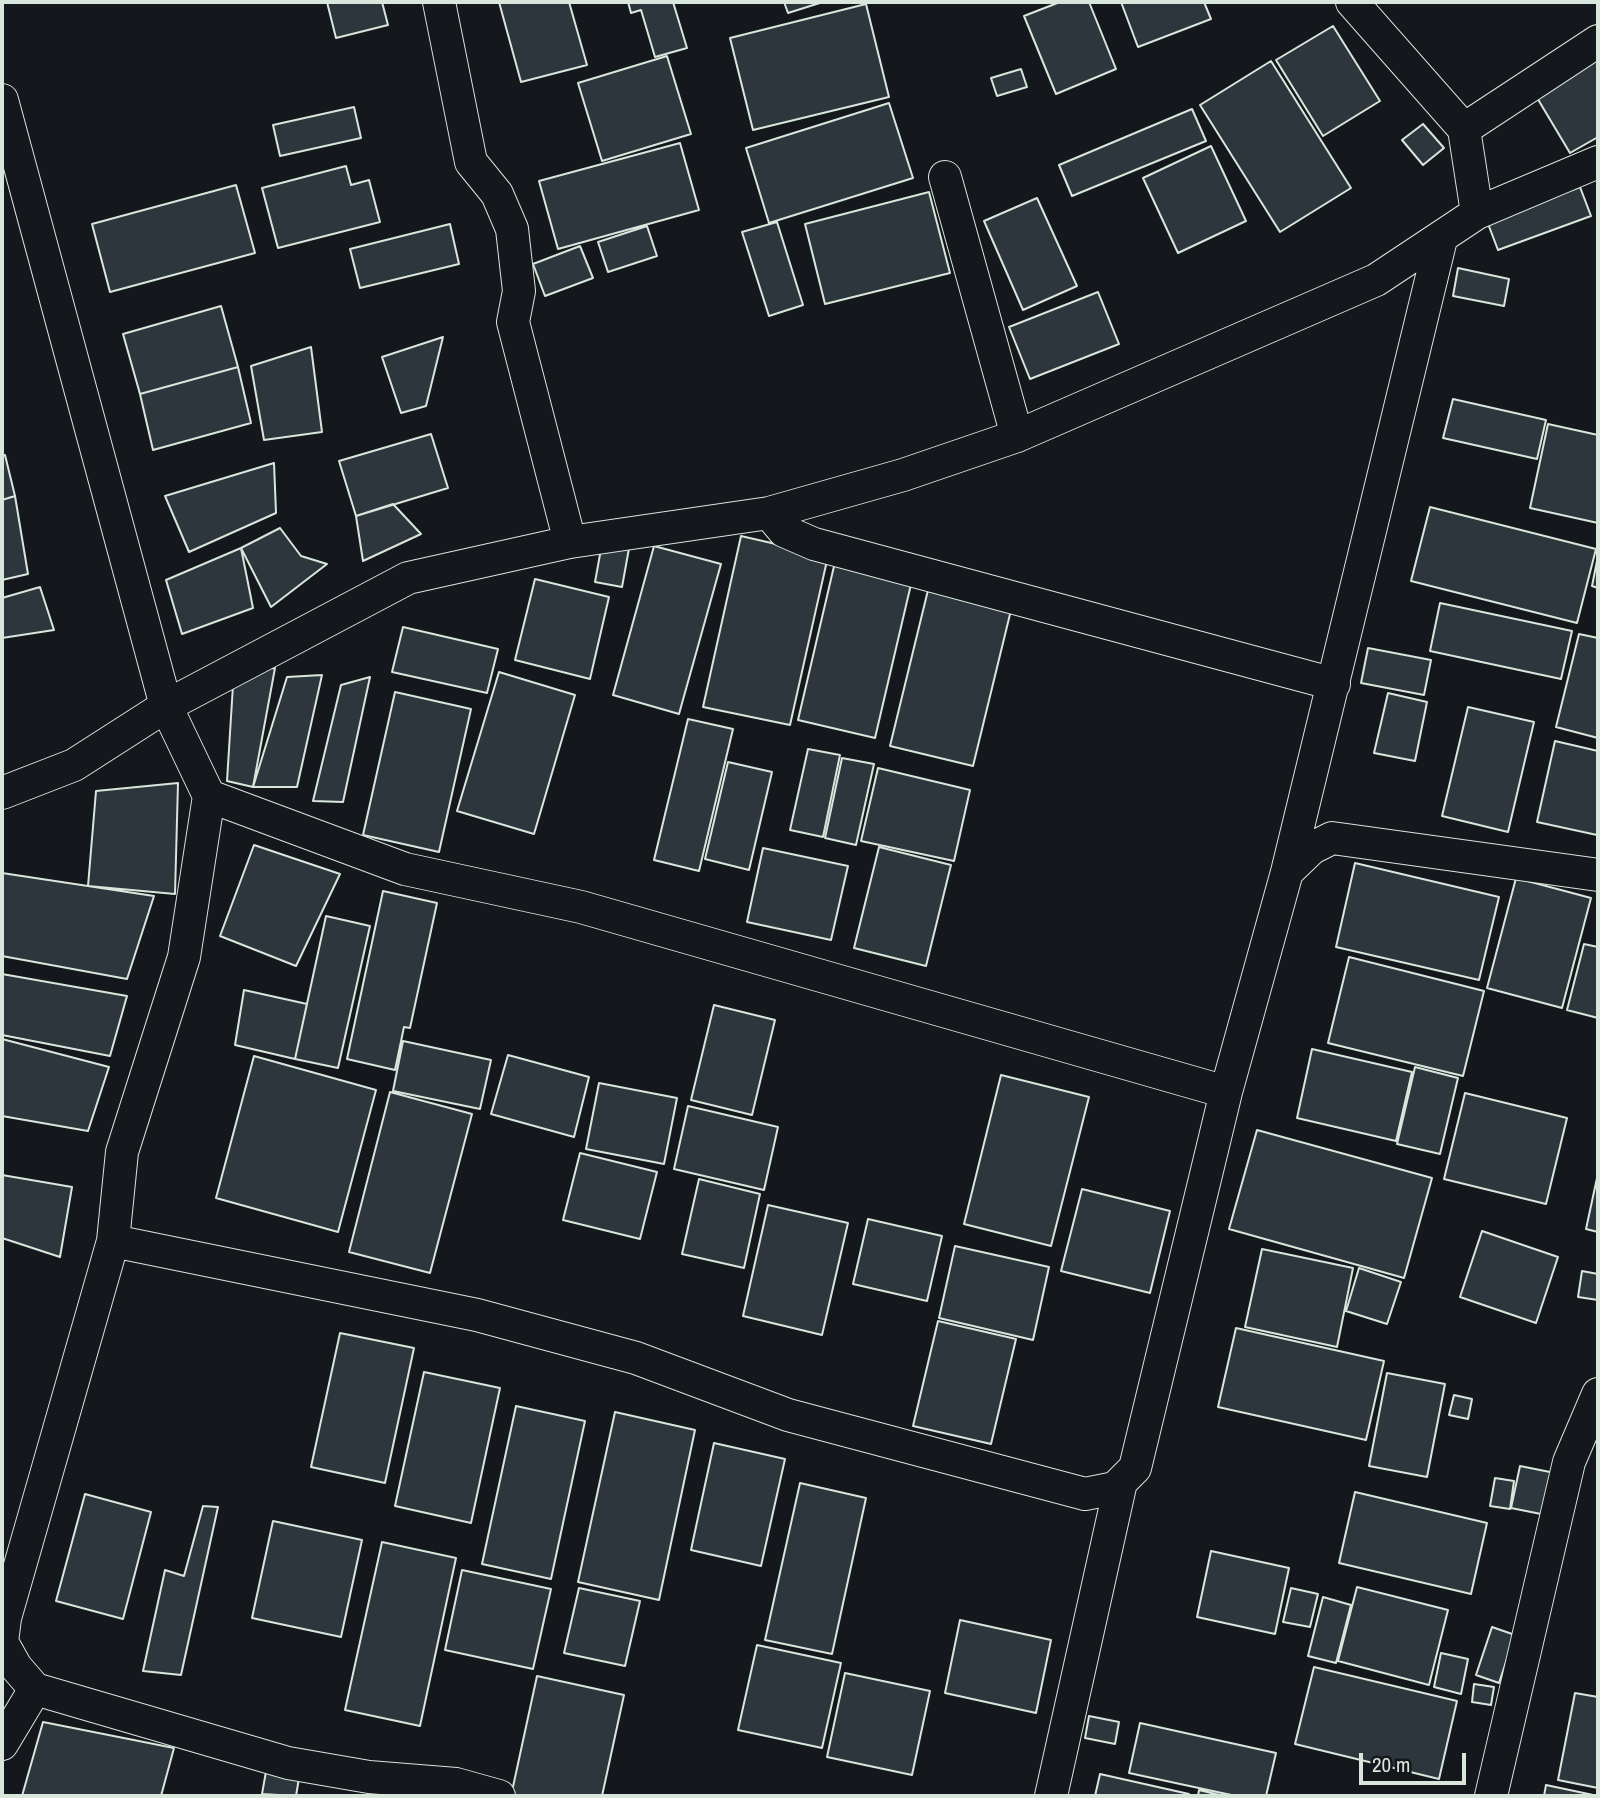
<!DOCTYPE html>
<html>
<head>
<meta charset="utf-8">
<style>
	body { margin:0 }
	#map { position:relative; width:1600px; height:1798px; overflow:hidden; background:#14181c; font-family:"Archivo Narrow",sans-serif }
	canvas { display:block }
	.frame { position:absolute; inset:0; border:4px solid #d8e6dc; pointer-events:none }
	.scale { position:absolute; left:1359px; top:1753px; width:107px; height:32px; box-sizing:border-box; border:4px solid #d8e6dc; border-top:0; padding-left:9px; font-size:21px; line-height:24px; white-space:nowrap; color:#d8e6dc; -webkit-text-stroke:5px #14181c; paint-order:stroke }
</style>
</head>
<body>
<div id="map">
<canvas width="1600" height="1798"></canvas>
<div class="frame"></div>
<div class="scale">20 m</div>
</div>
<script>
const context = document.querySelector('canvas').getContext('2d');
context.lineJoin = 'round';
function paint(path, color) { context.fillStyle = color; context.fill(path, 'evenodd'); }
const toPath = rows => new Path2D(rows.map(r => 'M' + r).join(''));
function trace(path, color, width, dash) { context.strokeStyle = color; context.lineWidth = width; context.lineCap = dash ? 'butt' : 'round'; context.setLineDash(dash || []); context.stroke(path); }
const building = toPath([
	[327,2,382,2,388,25,336,38,327,2],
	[499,2,569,2,587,65,521,82,499,2],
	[628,2,673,2,687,48,655,57,641,10,631,13,628,2],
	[784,2,823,2,788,13,784,2],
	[1060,2,1089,2,1116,69,1056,94,1024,16,1060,2],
	[1121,2,1204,2,1211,19,1138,47,1121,2],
	[866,4,889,97,753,130,730,38,866,4],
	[1333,26,1380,101,1323,136,1276,60,1333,26],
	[1598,47,1598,137,1570,153,1530,86,1598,47],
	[667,56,691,134,602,161,578,83,667,56],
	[1271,61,1351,188,1280,232,1200,105,1271,61],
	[1021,69,1027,87,997,96,991,78,1021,69],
	[889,103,913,178,769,223,746,148,889,103],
	[354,107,361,138,280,156,273,125,354,107],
	[1192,109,1206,141,1072,196,1059,165,1192,109],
	[1423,124,1444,148,1423,165,1402,140,1423,124],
	[680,143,699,210,558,249,539,181,680,143],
	[1211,146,1246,221,1178,253,1143,178,1211,146],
	[346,166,351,185,369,180,380,222,278,248,262,188,346,166],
	[236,185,255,253,110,292,92,224,236,185],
	[1580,187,1591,216,1498,250,1487,221,1580,187],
	[929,192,950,273,825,304,805,224,929,192],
	[1037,198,1077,286,1023,310,984,221,1037,198],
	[777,222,803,305,769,316,742,232,777,222],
	[450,224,459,264,360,288,350,249,450,224],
	[647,226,657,256,608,272,598,242,647,226],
	[580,246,593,278,545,296,533,264,580,246],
	[1458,268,1509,279,1504,306,1453,296,1458,268],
	[1098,292,1119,344,1030,379,1009,327,1098,292],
	[221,306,238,367,140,394,123,334,221,306],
	[443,337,426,406,401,413,382,357,443,337],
	[311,347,322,432,264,440,251,366,311,347],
	[238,367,251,423,153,450,140,394,238,367],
	[1453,399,1546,420,1537,459,1443,438,1453,399],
	[1548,424,1598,435,1598,523,1530,508,1548,424],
	[431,434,448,488,356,516,339,461,431,434],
	[5,455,15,496,2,500,2,456,5,455],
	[274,463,276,513,189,552,165,496,274,463],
	[15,496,28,574,2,580,2,500,15,496],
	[393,504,421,534,363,561,356,516,393,504],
	[1430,507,1596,549,1577,623,1411,581,1430,507],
	[280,528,301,556,327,564,271,607,241,548,280,528],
	[741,536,828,556,790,725,703,707,741,536],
	[603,538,630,543,622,587,595,582,603,538],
	[654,546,721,564,679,714,613,695,654,546],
	[241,548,253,608,182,634,166,580,241,548],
	[1598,556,1598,588,1592,586,1598,556],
	[835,562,912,580,875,738,798,720,835,562],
	[535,579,609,597,590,679,515,660,535,579],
	[929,586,1012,606,973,766,890,746,929,586],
	[40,587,54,630,2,638,2,598,40,587],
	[1440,603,1572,631,1561,679,1430,651,1440,603],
	[403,627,498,649,487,693,392,672,403,627],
	[1579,634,1598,638,1598,738,1556,727,1579,634],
	[1368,648,1431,660,1424,695,1361,683,1368,648],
	[275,668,253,787,227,781,234,669,275,668],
	[499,672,575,695,534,834,457,811,499,672],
	[322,675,297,787,253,787,287,677,322,675],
	[370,677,343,802,313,801,341,685,370,677],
	[395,692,471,709,439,852,363,835,395,692],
	[1388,693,1427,702,1415,761,1374,753,1388,693],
	[1468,707,1534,722,1508,832,1442,816,1468,707],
	[688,719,733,729,699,871,654,860,688,719],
	[1555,741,1598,751,1597,835,1537,822,1555,741],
	[808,749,840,755,823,837,790,830,808,749],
	[842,758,874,764,856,845,825,838,842,758],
	[728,762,772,772,749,870,705,859,728,762],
	[878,768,970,790,954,861,861,841,878,768],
	[178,783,175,894,88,886,96,791,178,783],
	[254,845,340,874,296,966,220,936,254,845],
	[879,847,951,865,926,966,854,948,879,847],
	[763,848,848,866,831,940,747,922,763,848],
	[1355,863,1499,897,1479,980,1336,947,1355,863],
	[2,873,154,896,127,979,2,956,2,873],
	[1516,878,1591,898,1562,1008,1487,988,1516,878],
	[383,891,437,903,410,1028,404,1027,395,1070,347,1059,383,891],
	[326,916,370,926,338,1068,295,1059,326,916],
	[1584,944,1598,947,1598,1018,1567,1010,1584,944],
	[1349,957,1484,991,1463,1076,1328,1043,1349,957],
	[2,974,127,996,110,1056,2,1035,2,974],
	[244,990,307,1004,295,1059,235,1045,244,990],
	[714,1005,775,1020,752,1115,691,1100,714,1005],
	[2,1039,109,1067,88,1131,2,1116,2,1039],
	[403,1041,491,1060,480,1109,393,1091,403,1041],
	[1312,1049,1412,1072,1396,1141,1297,1118,1312,1049],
	[508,1055,589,1077,574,1137,491,1114,508,1055],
	[254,1056,376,1090,338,1232,216,1198,254,1056],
	[1415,1067,1458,1078,1440,1154,1397,1144,1415,1067],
	[1001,1075,1089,1097,1051,1246,964,1224,1001,1075],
	[599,1083,677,1098,664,1164,586,1149,599,1083],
	[390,1092,472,1114,430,1273,349,1252,390,1092],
	[1465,1093,1567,1118,1546,1204,1444,1179,1465,1093],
	[688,1106,778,1127,764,1190,674,1169,688,1106],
	[1257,1130,1432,1178,1404,1278,1229,1229,1257,1130],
	[580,1153,657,1172,640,1239,563,1220,580,1153],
	[2,1175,72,1187,60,1257,2,1238,2,1175],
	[1597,1178,1598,1179,1598,1232,1586,1229,1597,1178],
	[699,1179,760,1194,744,1268,682,1254,699,1179],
	[1082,1189,1170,1211,1150,1293,1061,1271,1082,1189],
	[768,1205,848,1223,822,1335,743,1316,768,1205],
	[868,1219,942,1236,927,1301,853,1284,868,1219],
	[1482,1231,1558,1257,1536,1323,1460,1297,1482,1231],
	[955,1246,1049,1267,1033,1340,939,1318,955,1246],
	[1262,1249,1353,1268,1337,1347,1245,1327,1262,1249],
	[1359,1268,1401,1282,1387,1324,1346,1311,1359,1268],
	[1582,1271,1598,1274,1598,1300,1578,1297,1582,1271],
	[938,1321,1016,1339,991,1444,913,1426,938,1321],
	[1236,1328,1384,1361,1366,1440,1218,1407,1236,1328],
	[340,1333,414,1348,385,1483,311,1467,340,1333],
	[424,1372,500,1388,471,1523,395,1506,424,1372],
	[1387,1373,1445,1384,1427,1477,1369,1466,1387,1373],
	[1454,1395,1472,1399,1468,1419,1449,1415,1454,1395],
	[516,1406,585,1421,551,1579,482,1564,516,1406],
	[615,1412,695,1430,659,1600,578,1582,615,1412],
	[714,1443,785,1459,761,1566,691,1550,714,1443],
	[1520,1466,1560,1474,1551,1516,1511,1508,1520,1466],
	[1495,1478,1514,1481,1510,1509,1490,1506,1495,1478],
	[800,1483,866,1498,832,1654,765,1640,800,1483],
	[1355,1492,1487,1523,1471,1594,1339,1563,1355,1492],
	[85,1494,151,1512,123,1619,56,1601,85,1494],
	[203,1506,218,1507,181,1675,143,1671,165,1570,184,1576,203,1506],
	[273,1521,362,1540,341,1637,252,1618,273,1521],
	[382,1542,456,1558,420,1726,345,1710,382,1542],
	[1211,1551,1289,1568,1275,1634,1197,1617,1211,1551],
	[462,1570,551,1589,533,1669,445,1650,462,1570],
	[1357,1587,1448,1610,1429,1685,1338,1661,1357,1587],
	[579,1588,640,1601,625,1666,564,1653,579,1588],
	[1291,1588,1318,1594,1310,1627,1283,1622,1291,1588],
	[1323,1597,1351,1605,1336,1663,1308,1656,1323,1597],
	[960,1620,1051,1640,1036,1713,945,1693,960,1620],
	[1492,1627,1515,1635,1499,1683,1476,1675,1492,1627],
	[757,1645,841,1663,822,1748,738,1730,757,1645],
	[1441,1653,1468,1659,1461,1694,1434,1687,1441,1653],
	[1314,1667,1457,1701,1439,1779,1295,1744,1314,1667],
	[845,1673,930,1691,912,1775,827,1757,845,1673],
	[537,1676,624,1695,602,1796,511,1796,537,1676],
	[1474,1684,1494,1687,1491,1705,1472,1702,1474,1684],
	[1575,1693,1598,1697,1598,1788,1558,1780,1575,1693],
	[1089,1716,1119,1722,1115,1744,1085,1738,1089,1716],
	[43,1722,174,1748,161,1796,22,1796,43,1722],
	[1140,1723,1276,1753,1266,1796,1236,1796,1129,1773,1140,1723],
	[267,1766,300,1772,296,1796,262,1794,267,1766],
	[1100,1774,1189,1794,1188,1796,1095,1796,1100,1774],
	[1546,1785,1598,1796,1544,1796,1546,1785],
	[1199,1790,1224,1796,1198,1796,1199,1790]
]);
paint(building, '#2c363c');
trace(building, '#d8e6dc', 2);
const street = toPath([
	[439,2,471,162,497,194,512,229,519,291,513,322,570,542],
	[1352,2,1464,129,1477,213],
	[2,100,166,706,209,796,184,957,122,1152,113,1241,5,1618,2,1642,16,1667,35,1689,288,1763,369,1777,456,1784,499,1796],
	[1464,129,1598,41],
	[945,177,1017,436],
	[769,513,784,531,814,544,1334,684],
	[2,793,74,765,166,706,408,578,570,542,769,513,903,475,1017,436,1376,280,1477,213,1598,162],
	[209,796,405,869,581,907,1226,1092],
	[1287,872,1312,848,1332,838,1598,875],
	[113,1241,477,1315,636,1358,788,1415,1085,1494,1115,1488,1135,1468,1226,1092,1287,872,1441,239],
	[2,1744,35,1689],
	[1051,1796,1121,1482],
	[1491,1796,1569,1462,1598,1394]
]);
trace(street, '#d8e6dc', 34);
trace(street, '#14181c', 32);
</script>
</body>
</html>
